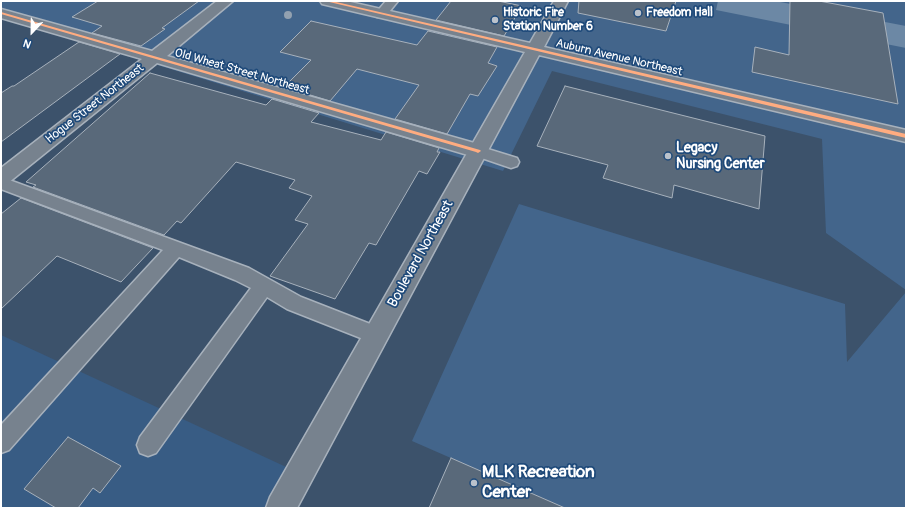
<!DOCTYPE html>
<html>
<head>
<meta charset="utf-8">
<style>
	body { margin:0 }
	#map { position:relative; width:907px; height:509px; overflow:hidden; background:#3c526b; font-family:Pangolin,sans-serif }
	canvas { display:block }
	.frame { position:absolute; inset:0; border:2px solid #fff; pointer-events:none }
	.north { position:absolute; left:12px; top:12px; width:40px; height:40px; -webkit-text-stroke:3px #1f4a7a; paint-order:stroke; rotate:202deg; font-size:11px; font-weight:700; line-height:16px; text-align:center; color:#fff }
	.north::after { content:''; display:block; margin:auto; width:14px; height:18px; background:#fff; clip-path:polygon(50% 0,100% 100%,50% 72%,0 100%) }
</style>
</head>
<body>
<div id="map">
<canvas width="907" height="509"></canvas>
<div class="frame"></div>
<div class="north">N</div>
</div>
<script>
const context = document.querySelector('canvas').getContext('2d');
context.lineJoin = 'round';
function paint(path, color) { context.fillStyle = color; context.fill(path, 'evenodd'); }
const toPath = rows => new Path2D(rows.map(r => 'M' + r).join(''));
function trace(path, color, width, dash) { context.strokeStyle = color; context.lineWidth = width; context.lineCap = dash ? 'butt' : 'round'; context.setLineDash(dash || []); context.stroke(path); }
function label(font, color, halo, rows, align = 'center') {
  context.font = font + ' Pangolin,sans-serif'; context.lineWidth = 3.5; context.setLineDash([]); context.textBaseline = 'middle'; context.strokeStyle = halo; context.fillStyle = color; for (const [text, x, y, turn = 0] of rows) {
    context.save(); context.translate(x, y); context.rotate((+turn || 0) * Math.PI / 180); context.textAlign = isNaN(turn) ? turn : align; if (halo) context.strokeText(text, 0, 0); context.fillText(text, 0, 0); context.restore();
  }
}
paint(toPath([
	[1,335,297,472,277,508,1,508]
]), '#385c84');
paint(toPath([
	[1,1,906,1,906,290,826,233,822,139,552,71,503,171,1,17],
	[519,204,845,304,847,362,906,292,906,508,565,508,412,441]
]), '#43658b');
paint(toPath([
	[718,1,775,1,906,26,906,48,716,10]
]), '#6c88a5');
const building = toPath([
	[98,1,199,1,162,28,165,29,141,46,92,33,102,26,72,17,98,1],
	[451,1,498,1,522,6,504,36,436,20,451,1],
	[579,1,676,1,666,31,578,13,579,1],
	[790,1,819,1,883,13,898,104,752,72,755,47,789,55,790,1],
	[311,21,417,45,428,31,497,47,488,63,497,66,478,96,470,94,447,134,395,119,419,85,357,69,330,101,284,87,311,60,280,52,311,21],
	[79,42,120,54,1,142,1,93,12,86,14,86,79,42],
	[150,73,266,105,272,99,319,113,311,122,381,140,386,132,439,148,437,152,440,152,427,174,419,171,376,245,369,243,335,299,270,276,308,224,295,220,312,196,289,188,295,180,236,162,181,223,177,221,164,235,33,187,36,185,26,182,150,73],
	[565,86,765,136,759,209,674,185,672,198,603,178,608,165,537,146,565,86],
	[21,198,153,248,121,282,57,256,1,309,1,214,21,198],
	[68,437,121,466,100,493,93,488,78,508,56,508,24,489,68,437],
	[451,458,565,508,429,508,451,458]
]);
paint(building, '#59697a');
trace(building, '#a7b1bc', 1);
const lane = toPath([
	[386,1,398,1,385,17,377,17,375,14,386,1],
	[478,146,517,158,519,162,517,166,511,168,473,155,470,151,473,147,478,146],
	[1,177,249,268,301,297,383,329,386,335,383,341,376,344,287,309,267,297,156,453,148,456,140,453,137,445,140,437,251,288,235,280,179,257,9,450,1,453,1,425,163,250,1,189,1,177]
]);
const street = toPath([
	[217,1,233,1,167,56,485,146,487,151,485,156,478,158,157,63,8,183,1,185,1,168,142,59,1,18,1,9,152,51,217,1]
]);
const secondary = toPath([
	[320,1,346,1,530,43,554,1,568,1,544,47,906,130,906,142,539,55,297,508,266,508,270,497,525,52,322,4,320,1]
]);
trace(lane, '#a7b1bc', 3);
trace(street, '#a7b1bc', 3);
trace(secondary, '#a7b1bc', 3);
paint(lane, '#77828e');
paint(street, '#77828e');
paint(secondary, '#77828e');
paint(toPath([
	[325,1,332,1,906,134,906,138,325,1],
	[1,12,480,150,481,151,478,153,476,152,1,14,1,12]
]), '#ffac80');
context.fillStyle = '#93a1b0';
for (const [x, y] of [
	[288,15]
]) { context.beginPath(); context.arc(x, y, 4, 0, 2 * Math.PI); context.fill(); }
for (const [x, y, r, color] of [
	[638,13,4,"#bbc2cb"],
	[495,20,4,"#bbc2cb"],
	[668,156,4,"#bbc2cb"],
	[474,483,4,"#bbc2cb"]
]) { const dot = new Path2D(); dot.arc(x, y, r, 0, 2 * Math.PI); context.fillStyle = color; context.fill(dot); trace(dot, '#1f4a7a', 1.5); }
label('bold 12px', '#fff', '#1f4a7a', [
	["Historic Fire",503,13],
	["Station Number 6",503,27],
	["Freedom Hall",646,13]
], 'left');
label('12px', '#fff', '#1f4a7a', [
	["Auburn Avenue Northeast",619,58,13],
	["Old Wheat Street Northeast",242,72,16],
	["Hogue Street Northeast",95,104,-38]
]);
label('bold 14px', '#fff', '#1f4a7a', [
	["Legacy",676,148],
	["Nursing Center",676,164]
], 'left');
label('14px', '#fff', '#1f4a7a', [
	["Boulevard Northeast",421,254,-61]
]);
label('bold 17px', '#fff', '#1f4a7a', [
	["MLK Recreation",482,473],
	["Center",482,493]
], 'left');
</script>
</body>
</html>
